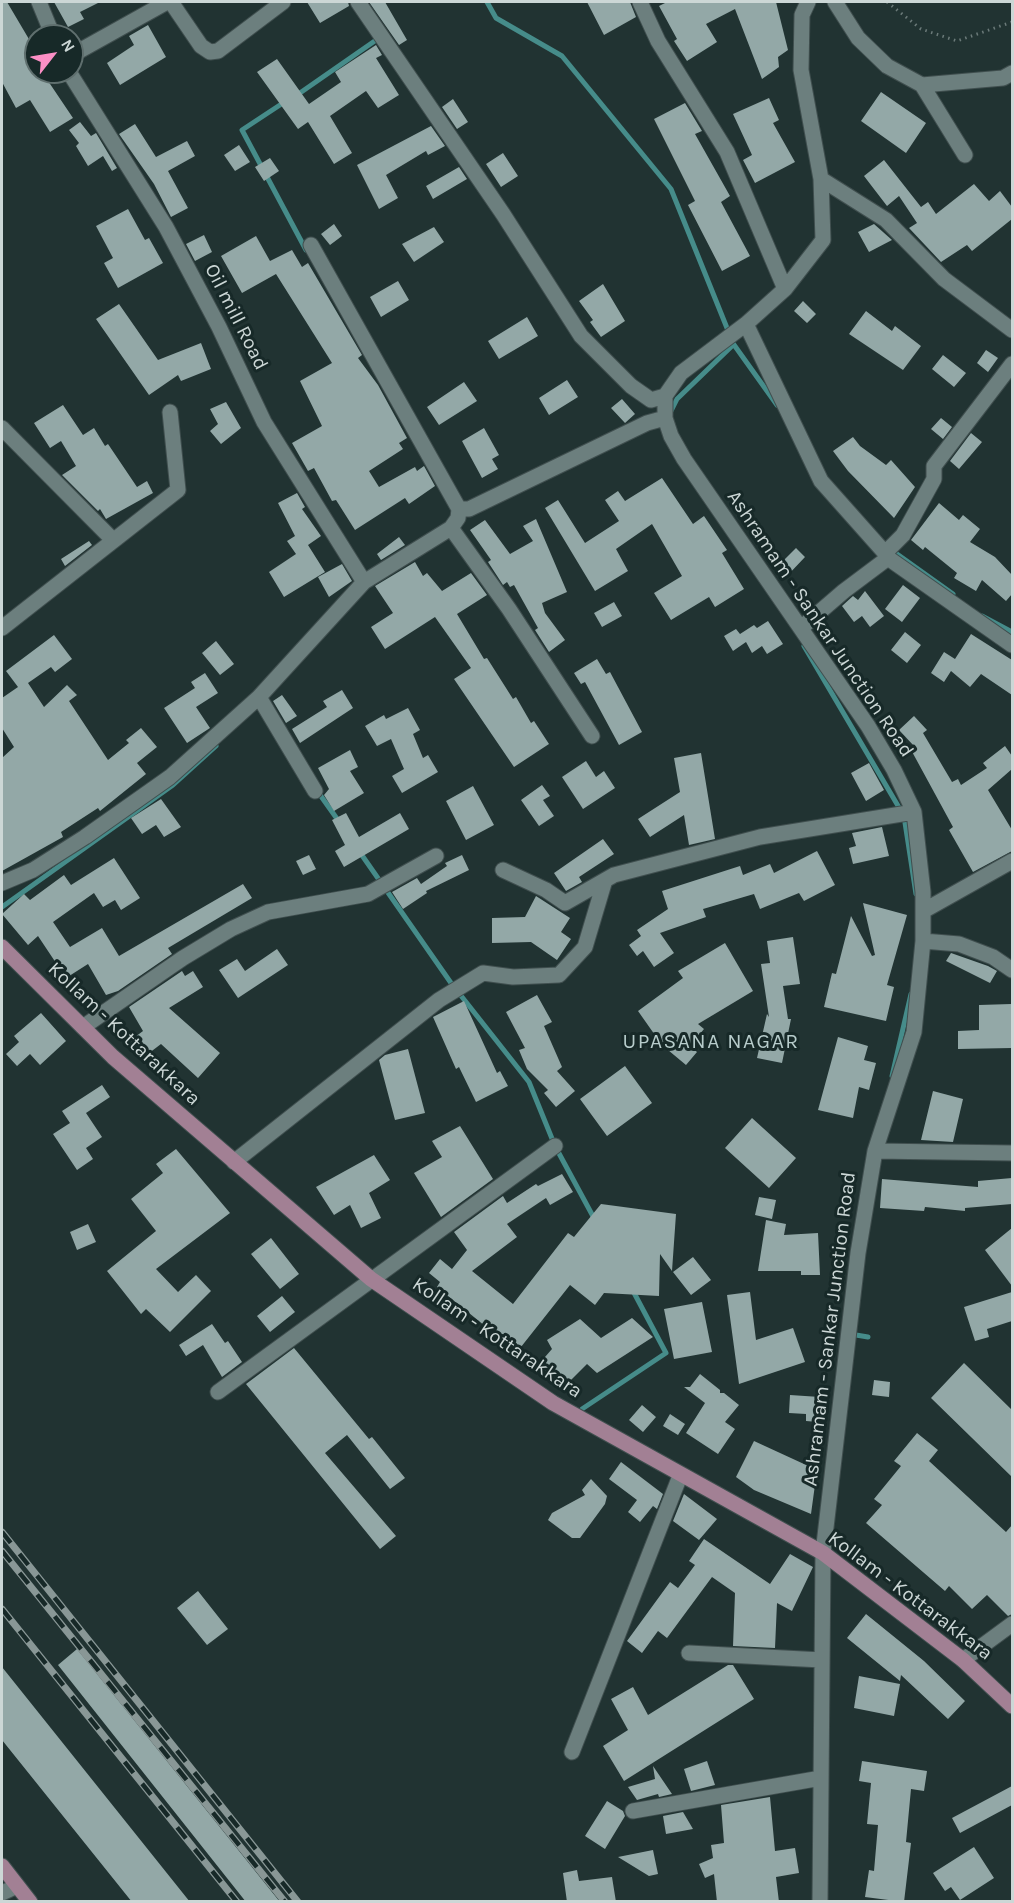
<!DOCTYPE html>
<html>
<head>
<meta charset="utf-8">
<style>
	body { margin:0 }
	#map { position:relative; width:1014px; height:1903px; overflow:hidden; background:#213332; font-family:Karla,sans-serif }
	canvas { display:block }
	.frame { position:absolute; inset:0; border:3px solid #ccd7d6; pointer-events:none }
	.north { position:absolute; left:24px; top:24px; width:60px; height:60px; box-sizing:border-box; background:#172928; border:2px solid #5f6f6e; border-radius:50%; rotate:59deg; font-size:16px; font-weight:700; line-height:24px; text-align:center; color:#ccd7d6 }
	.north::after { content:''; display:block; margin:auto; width:21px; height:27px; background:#fb8fc5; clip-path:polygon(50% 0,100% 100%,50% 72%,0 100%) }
</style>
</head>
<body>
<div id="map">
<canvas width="1014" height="1903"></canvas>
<div class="frame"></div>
<div class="north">N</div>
</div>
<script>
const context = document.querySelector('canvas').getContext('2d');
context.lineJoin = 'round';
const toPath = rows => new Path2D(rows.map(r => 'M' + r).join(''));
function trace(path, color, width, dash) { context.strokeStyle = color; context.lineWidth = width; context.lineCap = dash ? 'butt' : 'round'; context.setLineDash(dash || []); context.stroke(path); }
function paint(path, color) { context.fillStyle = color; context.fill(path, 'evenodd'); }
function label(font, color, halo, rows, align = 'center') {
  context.font = font + ' Karla,sans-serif'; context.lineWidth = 6; context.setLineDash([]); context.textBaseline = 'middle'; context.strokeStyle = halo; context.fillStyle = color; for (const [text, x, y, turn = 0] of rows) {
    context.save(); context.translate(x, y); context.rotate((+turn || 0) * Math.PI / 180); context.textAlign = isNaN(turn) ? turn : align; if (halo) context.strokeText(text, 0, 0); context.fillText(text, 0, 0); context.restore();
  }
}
trace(toPath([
	[487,2,496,18,562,56,671,189,729,333],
	[297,95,379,38],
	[286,101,242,130,306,250],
	[732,342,777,405],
	[670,413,677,399,733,345],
	[890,549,953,594],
	[982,616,1012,632],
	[804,646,904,816,916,894],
	[318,792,340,823],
	[359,851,451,983,529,1082,555,1146,595,1220],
	[2,907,173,785,216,746],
	[892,1076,911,994],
	[850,1334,868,1337],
	[582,1409,666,1353,632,1289]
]), '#468c8a', 5);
paint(toPath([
	[2,2,7,2,36,51,36,72,42,72,73,118,50,132,30,100,16,108,2,82],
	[54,2,100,2,80,12,84,19,68,27],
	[307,2,348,2,349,6,320,23],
	[369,2,385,2,407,40,399,45],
	[587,2,630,2,636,17,604,35],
	[667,2,776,2,788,50,778,57,779,67,762,79,735,9,706,24,717,42,687,61,674,41,677,39,659,6],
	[148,25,166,57,120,85,107,63,134,45,129,36],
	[376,45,382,55,376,58,399,95,378,108,366,91,330,116,352,153,334,164,308,122,298,129,257,72,277,59,309,104,341,82,335,72],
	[881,92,926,123,906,153,861,121],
	[769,98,779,120,773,123,795,162,755,183,743,160,752,155,733,114],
	[453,99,468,122,457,129,442,107],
	[685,103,702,131,695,134,730,196,721,202,750,256,722,271,688,205,695,201,654,119],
	[80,122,91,136,96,133,117,168,112,171,103,156,88,166,76,146,79,143,69,130],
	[135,124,156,157,187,141,195,156,168,171,188,208,171,217,154,184,119,134],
	[431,126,445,146,428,155,426,151,386,175,398,198,379,209,357,165],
	[239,145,250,162,235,171,224,155],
	[503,153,518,176,501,187,486,164],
	[270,158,279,171,264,181,255,167],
	[884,160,921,207,928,202,936,214,974,184,989,201,1000,191,1012,207,1012,219,972,251,967,245,941,262,909,228,917,223,899,196,887,206,864,176],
	[459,167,467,179,433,199,426,186],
	[128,209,145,240,149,238,163,263,118,288,104,263,113,258,96,226],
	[334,224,342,236,330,245,321,234],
	[874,224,892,240,869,252,858,232],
	[434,227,444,242,414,262,402,244],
	[204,235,212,252,195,261,186,244],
	[256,236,270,261,292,250,302,267,308,263,362,355,358,358,378,385,407,438,399,443,403,449,369,471,379,487,415,467,417,471,424,466,435,486,409,504,405,498,355,530,336,500,332,501,314,468,308,471,292,443,322,426,300,381,332,363,276,274,242,293,221,256],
	[398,281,409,300,381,317,370,297],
	[603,284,625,321,601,337,590,322,593,320,579,301],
	[803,301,816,314,807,323,794,311],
	[119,304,158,360,201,343,211,369,181,381,178,375,149,395,96,319],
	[866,311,892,331,895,326,921,346,903,370,849,334],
	[527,317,538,336,499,359,488,341],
	[986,350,998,358,988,372,977,363],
	[943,355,966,373,954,387,932,369],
	[567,380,578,397,549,415,539,398],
	[464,382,477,401,439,425,427,407],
	[622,399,635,414,625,423,611,408],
	[226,402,241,428,221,444,210,431,218,424,210,409],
	[63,405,83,435,94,428,105,446,108,444,137,487,147,481,153,493,106,519,100,509,98,511,62,475,76,466,61,441,50,448,34,423],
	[941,418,952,427,943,439,931,429],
	[484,428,499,455,492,459,498,469,482,478,462,441],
	[971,433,982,442,959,469,950,461],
	[853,437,860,446,886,465,891,460,915,487,894,518,848,471,833,451],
	[662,478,693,524,704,516,727,550,722,553,744,589,715,607,709,597,671,620,654,593,682,576,652,524,616,549,628,571,595,591,545,508,558,500,585,543,619,521,605,500,618,491,625,501],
	[297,493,305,507,302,509,321,536,308,545,325,572,284,597,269,572,296,554,287,541,295,536,278,503],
	[939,503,959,520,963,515,980,529,970,542,995,557,1012,575,1012,594,1006,601,982,580,976,591,954,578,957,573,925,547,923,550,911,540],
	[536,519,567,592,542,603,545,613,565,640,549,652,535,630,538,628,514,585,510,587,507,582,503,585,488,562,491,560,470,530,485,520,510,554,533,541,523,526],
	[399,537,405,545,381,560,377,554],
	[89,541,92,545,65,566,61,559],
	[796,548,805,557,787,576,778,566],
	[415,562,423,576,427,573,442,591,471,573,487,595,457,614,484,659,487,658,513,699,516,697,531,723,534,721,549,744,514,767,454,679,471,668,435,617,385,649,371,627,393,613,375,586],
	[342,564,352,581,329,597,318,577],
	[903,585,920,598,902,622,885,609],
	[865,591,884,616,870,627,862,616,854,622,842,606,853,596,858,600],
	[614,602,622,616,602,627,594,613],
	[768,621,783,644,767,654,762,646,752,653,746,642,733,651,724,636,736,629,740,634,754,625,757,628],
	[905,632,921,645,907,663,891,650],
	[971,634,1012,660,1012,695,981,674,970,687,951,671,944,682,931,673,944,652,955,659],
	[54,635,72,659,55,672,51,667,28,683,44,707,67,685,77,695,69,701,108,760,129,743,126,740,141,728,157,747,137,763,146,774,100,811,98,808,61,832,63,837,2,871,2,758,14,747,2,728,2,698,18,687,6,671],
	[216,641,234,664,220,675,202,653],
	[597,659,606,674,610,672,642,732,619,745,585,682,581,684,574,673],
	[205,673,218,693,196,707,210,728,187,743,164,708,195,688,191,682],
	[342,690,353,708,300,743,292,729,327,707,323,701],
	[282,695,297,716,286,723,273,701],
	[408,708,420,730,413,734,423,758,428,755,438,772,402,793,392,776,404,769,391,739,377,746,365,726,384,715,386,719],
	[914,716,927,730,923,733,952,782,958,779,961,785,987,768,983,763,1005,746,1012,756,1012,769,988,790,1012,830,1012,851,973,872,949,830,953,827,910,748,914,746,899,730],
	[350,750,358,767,350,771,364,793,334,811,324,795,329,789,318,768],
	[701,753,715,839,689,845,684,815,650,837,638,819,680,792,674,758],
	[586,761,596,777,604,771,615,788,583,809,562,777],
	[869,763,884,790,866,801,851,773],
	[542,785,550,796,543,800,554,816,539,826,521,800],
	[473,786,494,825,466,840,446,801],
	[161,799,181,827,164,837,156,825,142,834,131,818],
	[346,813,359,837,400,813,409,829,344,867,335,851,345,845,332,820],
	[882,827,889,856,853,864,849,848,856,846,852,833],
	[603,839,614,854,579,877,582,882,566,891,554,873],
	[817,851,835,885,804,901,799,893,760,909,754,894,703,909,706,917,660,933,674,953,654,967,643,951,637,956,629,945,641,936,637,930,668,909,662,891,740,866,743,875,770,864,774,873],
	[309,855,316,869,303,875,296,861],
	[462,855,469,870,426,891,427,893,403,909,392,892,417,878,421,884,447,866,445,863],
	[114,858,140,898,121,910,115,900,103,907,94,893,53,922,70,947,102,928,119,956,243,884,252,898,168,948,172,954,118,991,106,995,88,964,66,978,38,936,28,945,2,914,24,894,30,900,64,875,71,885],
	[536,896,570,918,561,932,571,939,557,960,531,942,492,943,492,918,525,917],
	[863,903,907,915,887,985,894,987,886,1021,824,1007,832,973,836,974,851,916,872,956,875,955],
	[793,937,800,984,783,986,788,1019,791,1019,782,1063,757,1058,767,1014,769,1017,761,964,770,963,767,941],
	[725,943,753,991,698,1024,704,1029,690,1046,697,1052,686,1065,656,1040,657,1038,638,1011,683,978,678,971],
	[277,949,288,965,238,998,219,970,237,959,245,971],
	[951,953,988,966,997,971,990,983,946,961],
	[182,971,185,976,193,971,203,987,169,1008,220,1053,198,1078,161,1044,140,1060,127,1043,143,1031,129,1007],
	[537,995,552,1022,544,1026,562,1067,557,1071,575,1091,556,1107,544,1093,548,1090,527,1069,519,1050,525,1048,506,1012],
	[464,1001,497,1073,500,1071,508,1086,476,1102,459,1067,456,1069,433,1017],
	[1011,1004,1012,1048,958,1049,958,1031,979,1030,979,1005],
	[41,1013,66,1041,40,1065,30,1054,17,1066,6,1054,19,1042,14,1036],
	[838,1037,868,1046,864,1060,876,1063,869,1090,859,1087,853,1118,818,1110],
	[408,1049,425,1113,395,1120,379,1060,385,1055],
	[625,1066,652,1103,607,1136,580,1099],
	[102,1085,110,1097,86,1113,102,1137,86,1148,93,1159,77,1170,53,1134,70,1123,62,1111],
	[933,1091,963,1099,953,1142,921,1140],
	[752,1118,796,1158,769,1188,725,1148],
	[460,1126,493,1179,441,1217,414,1173,442,1157,432,1141],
	[176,1149,230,1213,156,1269,178,1292,196,1275,211,1291,170,1332,146,1309,141,1314,107,1271,156,1231,131,1199,163,1173,156,1164],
	[374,1155,390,1180,369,1193,381,1218,361,1228,350,1205,334,1215,316,1187],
	[562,1174,573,1192,550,1205,546,1198,507,1224,517,1237,472,1271,513,1304,568,1233,574,1237,601,1204,676,1214,672,1271,660,1254,659,1296,604,1293,595,1305,570,1285,517,1352,437,1287,440,1282,429,1273,440,1259,452,1269,467,1250,454,1232,503,1196,507,1203,536,1184,538,1186],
	[1012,1178,1012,1204,965,1208,965,1211,925,1207,924,1211,880,1208,882,1179,978,1187,978,1181],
	[759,1197,776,1200,772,1219,755,1215],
	[766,1220,786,1224,784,1235,818,1233,820,1275,801,1275,801,1271,758,1271],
	[88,1224,96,1242,77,1250,70,1232],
	[1012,1228,1012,1286,985,1250],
	[271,1238,299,1274,280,1289,251,1254],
	[693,1257,711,1280,691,1295,673,1272],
	[750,1292,756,1340,793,1328,805,1362,739,1384,727,1295],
	[1012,1292,1012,1321,987,1329,989,1337,975,1341,964,1307],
	[282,1296,295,1312,270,1332,257,1316],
	[702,1302,712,1352,674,1359,664,1309],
	[632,1318,653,1337,597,1373,587,1364,564,1387,538,1365,552,1349,547,1340,580,1319,601,1338],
	[212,1324,225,1343,228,1341,242,1362,222,1377,203,1345,186,1356,179,1345],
	[294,1348,369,1439,372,1437,405,1478,390,1489,347,1435,325,1453,396,1536,380,1549,246,1384],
	[964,1363,1012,1410,1012,1477,931,1398],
	[700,1374,720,1390,720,1393,724,1393,739,1405,725,1422,735,1429,718,1454,686,1433,705,1403,684,1387,690,1387],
	[874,1380,890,1382,889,1397,872,1395],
	[790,1395,820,1397,818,1422,806,1421,806,1414,789,1413],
	[642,1405,656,1417,643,1432,629,1420],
	[670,1414,685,1424,678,1435,663,1426],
	[917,1433,938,1450,929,1461,1006,1532,1012,1525,1012,1614,1008,1616,987,1595,972,1609,949,1586,945,1591,866,1523,882,1505,874,1499,901,1466,894,1461],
	[754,1441,817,1470,811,1514,754,1490,736,1477],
	[621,1462,663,1494,657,1509,653,1506,640,1522,628,1512,637,1500,609,1479],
	[591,1479,607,1496,605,1504,580,1538,572,1538,548,1520,552,1513,585,1495,582,1490],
	[684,1494,717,1519,699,1540,673,1521],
	[704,1539,770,1584,790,1554,813,1567,792,1611,777,1603,775,1648,733,1646,735,1593,712,1577,667,1638,658,1631,642,1653,627,1641,670,1582,678,1588,695,1565,689,1561],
	[198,1591,228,1629,207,1645,177,1608],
	[866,1614,924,1661,965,1701,948,1719,901,1675,900,1681,847,1638],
	[77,1649,280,1902,246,1902,58,1665],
	[728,1665,733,1665,754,1699,624,1781,603,1746,628,1730,611,1699,633,1687,648,1715],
	[2,1667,190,1902,132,1902,2,1740],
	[859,1676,900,1684,894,1716,854,1708],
	[707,1761,715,1785,691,1791,684,1769],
	[862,1761,927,1771,924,1791,911,1789,906,1842,911,1843,904,1902,865,1897,869,1870,874,1871,878,1825,867,1824,871,1783,859,1781],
	[653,1766,672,1794,659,1797,658,1794,637,1800,628,1787,655,1779],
	[1012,1786,1012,1805,960,1833,952,1818],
	[770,1797,775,1851,795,1848,799,1873,776,1877,779,1902,717,1902,714,1874,705,1878,699,1864,713,1858,711,1845,724,1843,721,1805],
	[607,1801,623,1811,625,1816,605,1849,585,1836],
	[683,1812,693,1829,666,1834,663,1816],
	[974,1847,994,1878,960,1900,951,1887,945,1891,933,1873],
	[653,1850,658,1874,649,1876,618,1857],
	[577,1870,579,1881,612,1877,616,1902,567,1902,563,1873]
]), '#93a8a7');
const minor = toPath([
	[39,2,53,36],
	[171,2,201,46,210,52,218,51,283,2],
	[358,2,503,214,581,336,631,386,651,400,665,396],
	[640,2,658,41,727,152,785,289],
	[808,2,802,15,801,70,821,179,823,240,785,289,746,324,681,373,665,396,665,418,671,436,684,459,868,726,894,770,914,812,923,892,923,941,914,1032,875,1151,858,1253,823,1553,820,1902],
	[835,2,858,38,887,66,922,85,1003,78,1012,73],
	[72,55,167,2],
	[69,72,166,227,219,327,264,422,364,582],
	[922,85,965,155],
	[821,179,886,220,944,279,1012,330],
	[311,245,459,509],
	[746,324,821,481,885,553,903,535,934,479,934,466,1012,364],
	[2,428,113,540],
	[451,528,509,609,592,736],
	[885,553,888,558,1012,645],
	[2,628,178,490,170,412],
	[801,628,844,591,888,558],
	[259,697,315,791],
	[503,870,546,890,565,903,614,875,760,837,914,812],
	[2,883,33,870,85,837,170,777,259,697,364,582,451,528,458,518,459,509,469,509,647,423,665,418],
	[925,910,1012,861],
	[923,941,959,944,993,957,1012,970],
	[83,1027,183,958,231,929,268,912,368,894,436,856],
	[875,1151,1012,1153],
	[234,1162,439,1000,483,973,513,977,559,975,585,947,605,880],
	[218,1392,555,1146],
	[689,1653,822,1660],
	[963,1660,1012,1624],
	[572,1752,680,1476],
	[633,1811,821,1778],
	[2,1893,17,1886]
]);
const major = toPath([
	[2,947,113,1057,371,1279,553,1403,823,1553,963,1660,1012,1706],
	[2,1866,30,1902]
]);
trace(minor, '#404f4f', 17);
trace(major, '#404f4f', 17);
trace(toPath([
	[887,2,921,29,957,41,1012,22]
]), '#6b7a79', 3, [1.5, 4.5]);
trace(minor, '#6c7f7e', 15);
trace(major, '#a28094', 15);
const rail = toPath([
	[2,1532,298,1902],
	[2,1551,285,1902],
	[2,1609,237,1902]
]);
trace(rail, '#899796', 7);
trace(rail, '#172928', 4.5, [14]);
label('20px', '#ccd7d6', '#172928', [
	["Oil mill Road",236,317,63],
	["Ashramam - Sankar Junction Road",820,624,56],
	["Kollam - Kottarakkara",124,1034,43],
	["Ashramam - Sankar Junction Road",830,1329,-83],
	["Kollam - Kottarakkara",497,1338,34],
	["Kollam - Kottarakkara",910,1596,37]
]);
context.letterSpacing = '1.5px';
label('21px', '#b7cccb', '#172928', [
	["UPASANA NAGAR",711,1042]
]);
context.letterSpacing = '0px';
</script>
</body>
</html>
